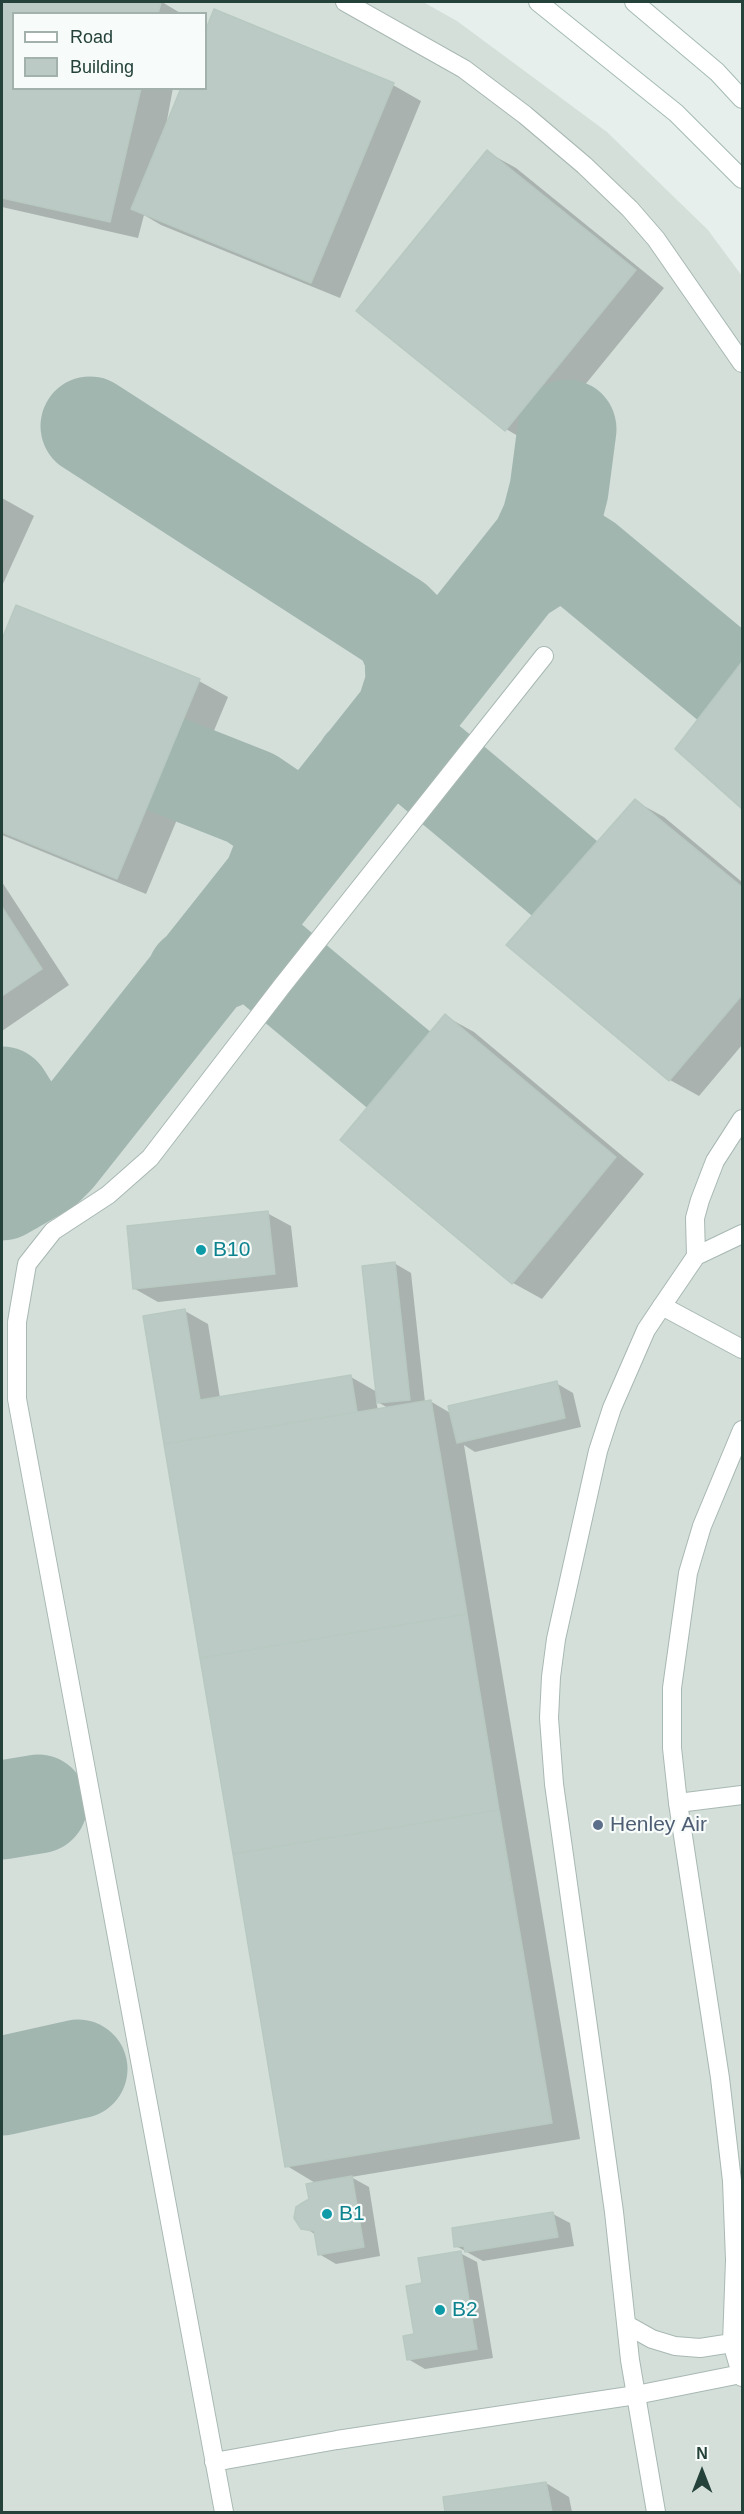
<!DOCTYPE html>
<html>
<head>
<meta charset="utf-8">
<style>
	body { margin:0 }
	#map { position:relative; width:744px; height:2514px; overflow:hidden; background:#e6efeb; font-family:Arial,sans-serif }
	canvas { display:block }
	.frame { position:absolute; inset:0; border:3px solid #24423a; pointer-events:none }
	.legend { position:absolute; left:12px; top:12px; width:195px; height:78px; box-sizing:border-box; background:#f7fbf9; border:2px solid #a3b1ad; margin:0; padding:8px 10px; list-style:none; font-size:18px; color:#24423a }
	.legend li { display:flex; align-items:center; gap:12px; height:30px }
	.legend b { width:30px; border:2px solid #a3b1ad }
	.north { position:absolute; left:672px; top:2442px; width:60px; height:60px; -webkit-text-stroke:4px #f7fbf9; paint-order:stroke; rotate:0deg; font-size:16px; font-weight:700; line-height:24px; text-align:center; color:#24423a }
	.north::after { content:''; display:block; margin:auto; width:21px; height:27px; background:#24423a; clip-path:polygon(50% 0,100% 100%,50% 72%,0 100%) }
</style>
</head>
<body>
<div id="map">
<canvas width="744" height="2514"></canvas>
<div class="frame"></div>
<ul class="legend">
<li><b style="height:8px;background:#fff"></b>Road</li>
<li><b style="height:16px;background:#bbcac4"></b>Building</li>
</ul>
<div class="north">N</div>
</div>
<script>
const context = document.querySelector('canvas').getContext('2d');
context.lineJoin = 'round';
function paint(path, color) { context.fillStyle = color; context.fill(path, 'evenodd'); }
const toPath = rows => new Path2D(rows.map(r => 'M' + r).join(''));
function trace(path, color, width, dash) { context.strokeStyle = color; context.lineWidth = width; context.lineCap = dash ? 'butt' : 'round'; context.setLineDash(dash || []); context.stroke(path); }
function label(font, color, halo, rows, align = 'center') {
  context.font = font + ' Arial,sans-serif'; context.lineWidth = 4.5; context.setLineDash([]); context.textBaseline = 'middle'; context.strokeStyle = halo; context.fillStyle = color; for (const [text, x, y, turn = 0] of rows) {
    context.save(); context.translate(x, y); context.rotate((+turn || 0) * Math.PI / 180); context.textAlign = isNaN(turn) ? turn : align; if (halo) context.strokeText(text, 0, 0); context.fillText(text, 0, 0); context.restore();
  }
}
paint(toPath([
	[2,2,423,2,457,21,607,132,708,230,742,276,742,2512,2,2512],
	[14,14,206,14,206,88,14,88]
]), '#d4dfda');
paint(toPath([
	[2,2,162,2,182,14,14,14,14,88,173,88,165,131,206,88,206,33,214,11,393,85,421,101,340,298,161,225,144,215,138,238,2,207],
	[487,152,516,168,664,288,535,446,506,429],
	[2,498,34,516,2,586],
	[17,607,199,681,228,697,146,894,2,835,2,643],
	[742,664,742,807,677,749],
	[635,801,664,817,742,882,742,1045,699,1096,670,1080,508,945],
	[2,882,69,985,2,1031],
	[445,1016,474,1032,644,1174,542,1299,513,1283,342,1140],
	[267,1213,291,1226,298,1287,158,1302,135,1289],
	[394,1263,411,1273,425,1402,430,1401,452,1414,556,1383,573,1393,581,1427,475,1452,464,1445,580,2139,351,2177,369,2187,380,2256,336,2264,319,2254,316,2235,298,2223,296,2211,301,2203,310,2200,317,2184,287,2166,145,1317,185,1311,208,1324,220,1398,351,1377,377,1392],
	[376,1401,388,1408,378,1410],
	[553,2214,570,2223,574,2246,483,2261,456,2246],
	[460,2253,477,2262,493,2358,425,2369,408,2359,415,2335,424,2284],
	[546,2483,569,2497,572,2512,447,2512,445,2498]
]), '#0003');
trace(toPath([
	[517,575,547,556,558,554,575,556,586,563,728,681],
	[405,715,540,545,551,521,559,490,567,429],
	[165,764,251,798,273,813,282,828,284,852,273,880],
	[364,766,379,757,396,752,406,753,422,759,564,878],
	[196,976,211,964,231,956,248,954,266,959,399,1070],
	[2,1096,27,1136,32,1149,32,1158,27,1168,11,1186],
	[2,1191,44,1167,56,1155,405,715,415,684,414,654,404,632,394,622,90,426],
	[2,1810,38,1804],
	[2,2086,78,2069]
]), '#a2b6b0', 99);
const building = toPath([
	[2,2,161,2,158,14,14,14,14,88,141,88,110,222,2,198,2,2],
	[214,9,394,83,311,283,131,209,181,88,206,88,206,29,214,9],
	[487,150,636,270,505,431,356,311,487,150],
	[16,605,200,679,117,879,2,832,2,639,16,605],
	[742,662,742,809,675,749,742,662],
	[635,799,742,887,742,995,669,1081,506,945,635,799],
	[2,907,42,969,2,996,2,907],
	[445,1014,616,1157,512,1284,340,1140,445,1014],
	[268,1211,275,1274,133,1289,127,1226,268,1211],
	[395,1262,410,1400,377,1403,362,1266,395,1262],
	[185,1309,200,1400,351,1375,357,1412,164,1444,143,1316,185,1309],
	[557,1381,565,1418,457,1443,448,1406,557,1381],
	[431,1400,467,1614,200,1658,164,1444,431,1400],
	[467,1614,499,1810,233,1854,200,1658,467,1614],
	[499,1810,552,2123,285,2167,233,1854,499,1810],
	[352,2176,364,2247,318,2255,314,2231,301,2229,294,2218,296,2207,309,2199,306,2184,352,2176],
	[553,2212,558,2237,465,2252,464,2246,454,2247,452,2228,553,2212],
	[461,2251,477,2349,407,2360,403,2336,414,2334,406,2286,422,2283,418,2258,461,2251],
	[546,2482,552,2512,445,2512,443,2497,546,2482]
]);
paint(building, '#bbcac4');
trace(building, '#b8c9c2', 1.5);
const lane = toPath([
	[345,2,464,69,525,115,584,165,630,209,656,239,742,363],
	[696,1256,695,1218,700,1200,715,1161,742,1119],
	[662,1306,696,1256,742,1234],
	[678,1803,742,1795],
	[214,2462,337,2440,636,2395,741,2374],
	[224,2512,17,1399,17,1322,27,1264,53,1231,108,1195,150,1158,282,986,544,656]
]);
const street = toPath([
	[742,1430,702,1526,688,1573,672,1688,672,1748,678,1803,720,2078,732,2181,735,2260,732,2343,742,2377],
	[627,2325,652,2339,675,2346,700,2348,732,2343],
	[656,2512,630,2360,614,2212,554,1784,549,1718,551,1677,556,1639,598,1451,612,1408,646,1330,662,1306,742,1349]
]);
const secondary = toPath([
	[538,2,676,113,742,179],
	[634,2,717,72,742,99]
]);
trace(lane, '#a8b8b2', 20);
trace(street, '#a8b8b2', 20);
trace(secondary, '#a4bbb3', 20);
trace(lane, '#fff', 18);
trace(street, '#fff', 18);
trace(secondary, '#fff', 18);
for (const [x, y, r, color] of [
	[201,1250,6,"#0f9aa8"],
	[598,1825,6,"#5c6f8a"],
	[327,2214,6,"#0f9aa8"],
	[440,2310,6,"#0f9aa8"]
]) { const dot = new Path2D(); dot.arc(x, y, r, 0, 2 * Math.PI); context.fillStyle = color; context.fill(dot); trace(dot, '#f7fbf9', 2); }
label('21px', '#0d838f', '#f7fbf9', [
	["B10",213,1250],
	["B1",339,2214],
	["B2",452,2310]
], 'left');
label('21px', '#4e5e75', '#f7fbf9', [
	["Henley Air",610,1825]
], 'left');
</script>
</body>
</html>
